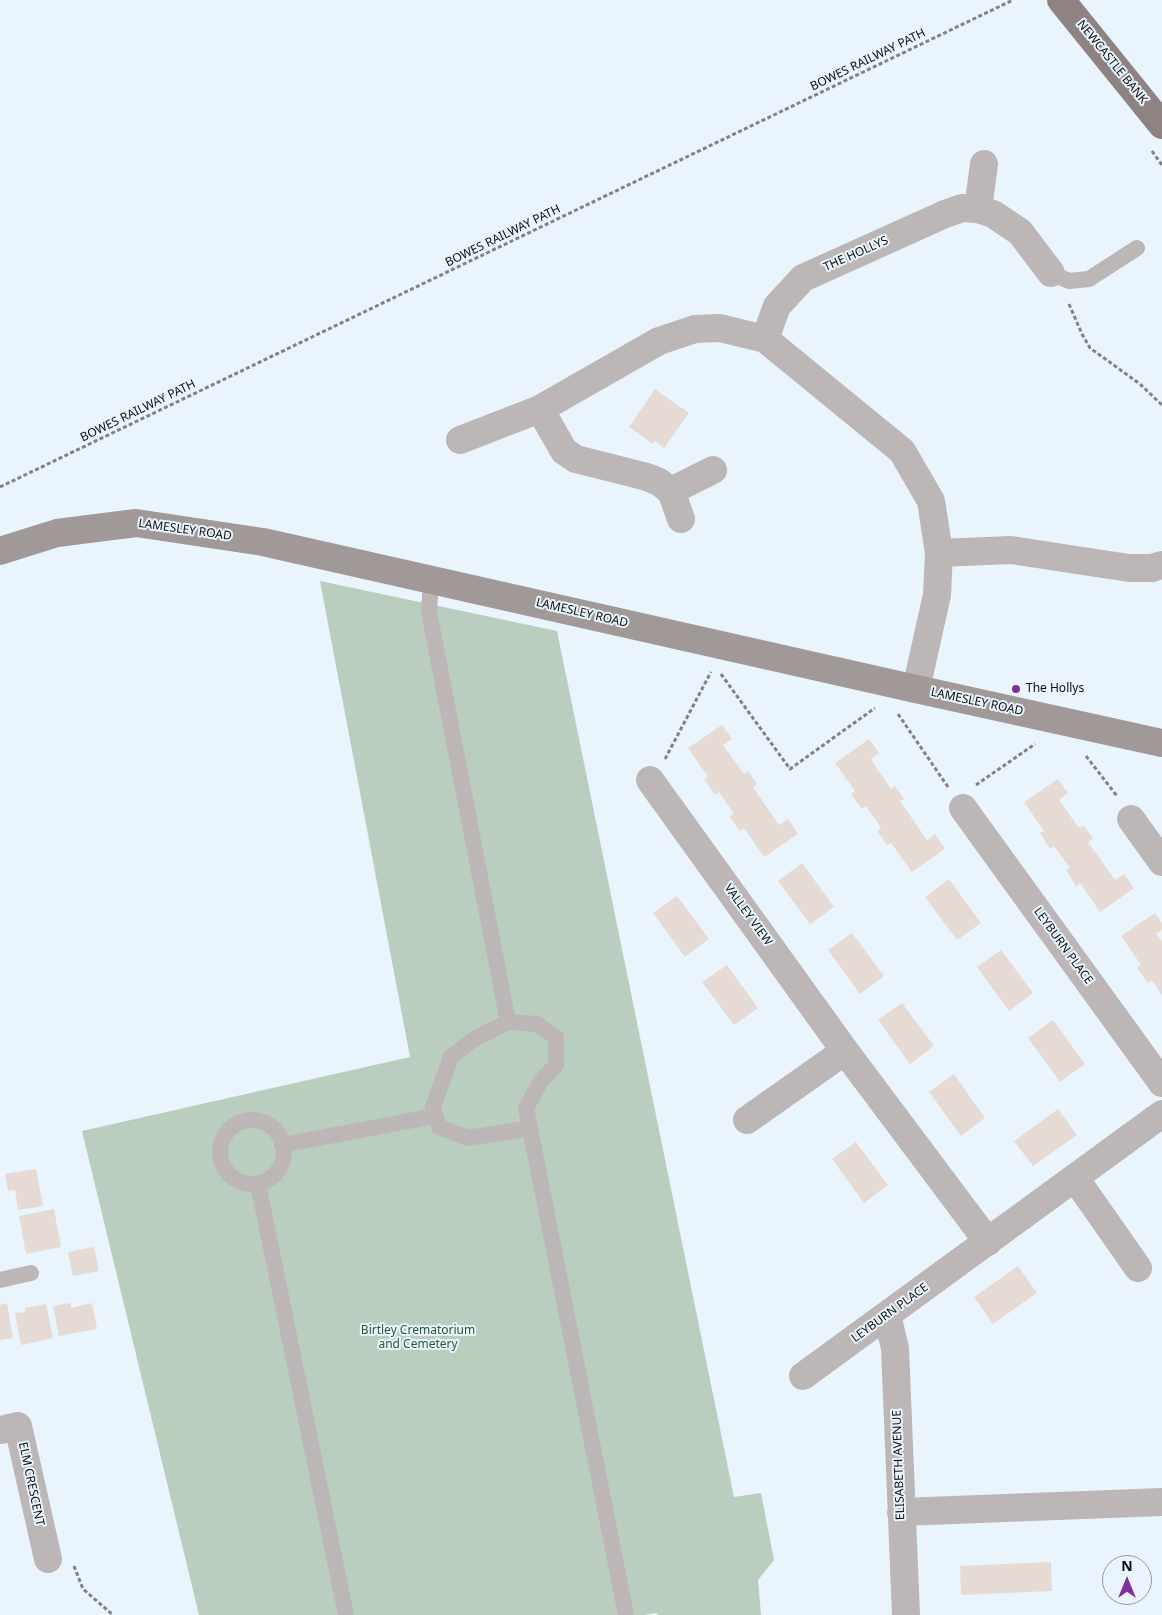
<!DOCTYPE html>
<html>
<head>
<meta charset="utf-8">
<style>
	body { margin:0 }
	#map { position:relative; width:1162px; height:1615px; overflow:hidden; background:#eaf4fd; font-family:"Noto Sans",sans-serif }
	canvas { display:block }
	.north { position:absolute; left:1102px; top:1555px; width:50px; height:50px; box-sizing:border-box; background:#eaf4fd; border:1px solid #91989f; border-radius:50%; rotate:0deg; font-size:14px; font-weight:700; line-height:20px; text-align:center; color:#0b0e11 }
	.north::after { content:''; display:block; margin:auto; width:18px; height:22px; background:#822f9e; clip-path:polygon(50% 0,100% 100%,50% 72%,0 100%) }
</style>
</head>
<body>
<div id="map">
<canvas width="1162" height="1615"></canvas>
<div class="north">N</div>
</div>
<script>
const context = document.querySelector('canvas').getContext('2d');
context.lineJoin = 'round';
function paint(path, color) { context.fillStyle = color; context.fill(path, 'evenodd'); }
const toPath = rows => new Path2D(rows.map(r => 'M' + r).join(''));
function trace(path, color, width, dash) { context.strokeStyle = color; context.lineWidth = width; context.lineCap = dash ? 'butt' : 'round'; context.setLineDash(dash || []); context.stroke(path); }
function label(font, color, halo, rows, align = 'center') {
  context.font = font + ' "Noto Sans",sans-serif'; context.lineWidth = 4; context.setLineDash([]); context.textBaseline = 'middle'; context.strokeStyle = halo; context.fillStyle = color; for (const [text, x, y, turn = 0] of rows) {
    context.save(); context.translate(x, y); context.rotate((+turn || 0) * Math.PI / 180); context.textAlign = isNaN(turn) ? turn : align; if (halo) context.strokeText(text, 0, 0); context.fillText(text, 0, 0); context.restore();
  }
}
paint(toPath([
	[320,581,557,631,734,1497,761,1493,774,1560,758,1580,761,1615,659,1615,656,1613,644,1615,199,1615,82,1131,410,1057]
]), '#b9cebe');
paint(toPath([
	[655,389,689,413,664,448,655,441,653,444,629,427],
	[722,725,732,739,723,745,744,774,748,771,757,784,753,787,759,796,779,825,788,819,798,834,764,857,744,828,740,831,730,817,734,814,719,792,715,795,704,779,708,777,688,748],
	[869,739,879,753,871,759,876,767,891,789,895,786,904,799,900,801,927,840,935,834,945,849,912,872,891,843,887,845,877,831,881,828,866,806,862,809,851,794,855,791,835,763],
	[1058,779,1068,793,1059,800,1079,828,1084,826,1093,838,1088,842,1115,880,1124,874,1134,888,1100,912,1080,883,1076,886,1066,870,1070,868,1054,846,1050,849,1040,833,1044,831,1024,802],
	[802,863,834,907,810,924,778,881],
	[949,879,981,923,957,940,925,897],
	[677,896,709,939,685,957,653,913],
	[1155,913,1162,923,1162,930,1156,934,1162,941,1162,995,1152,980,1148,983,1137,968,1141,965,1121,936],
	[852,933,884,976,860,994,828,950],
	[1001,950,1033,993,1009,1011,977,967],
	[727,965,758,1008,734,1025,702,982],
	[902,1003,934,1046,910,1064,878,1020],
	[1053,1020,1085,1064,1060,1082,1028,1038],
	[954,1074,985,1118,961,1136,929,1092],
	[1058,1109,1077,1135,1033,1166,1014,1141],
	[856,1142,888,1185,864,1203,832,1159],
	[36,1169,43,1206,18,1210,15,1190,8,1191,5,1174],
	[54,1209,61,1247,26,1254,19,1216],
	[94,1247,99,1271,73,1276,68,1252],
	[1018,1266,1037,1293,993,1324,974,1297],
	[7,1303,13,1338,0,1340,0,1305],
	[71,1303,71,1308,92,1303,97,1329,59,1336,53,1306],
	[46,1304,53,1338,21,1345,15,1313,26,1312,25,1308],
	[1051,1562,1052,1591,961,1595,960,1566]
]), '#e6dad4');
trace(toPath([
	[1152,151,1162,165],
	[1069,304,1082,334,1090,348,1140,384,1162,405],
	[0,487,1013,0],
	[721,674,790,769,875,708],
	[898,714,948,787],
	[1086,756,1117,796],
	[665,759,711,672],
	[976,785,1035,744],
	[74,1566,83,1589,113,1615]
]), '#7d8389', 3, [4, 2.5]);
trace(toPath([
	[1051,273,1069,281,1089,279,1137,248],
	[431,579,429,612,508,1022,537,1024,556,1037,556,1065,541,1081,526,1108,626,1615],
	[508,1022,474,1039,451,1057,433,1107,439,1127,468,1138,530,1128],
	'220 1152a32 32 0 1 1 64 0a32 32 0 1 1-64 0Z',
	[282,1145,435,1116],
	[258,1184,346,1615],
	[0,1280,31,1273]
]), '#bcb6b6', 16);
trace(toPath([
	[978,209,984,164],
	[765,339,777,306,803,278,945,214,962,208,978,209,993,214,1020,232,1051,273],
	[540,409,564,451,576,459,647,477,659,482,671,491,681,519],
	[460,440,540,409,659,341,695,329,720,328,765,339,902,451,931,501,939,553,937,595,916,689],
	[671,491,713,470],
	[939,553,1011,550,1129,568,1152,568,1162,565],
	[650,780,845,1051,988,1242],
	[963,808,1162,1083],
	[1131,819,1162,862],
	[747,1120,845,1051],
	[1075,1178,1138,1268],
	[887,1315,895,1348,906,1615],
	[803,1376,1162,1114],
	[0,1430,18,1426,48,1559],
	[901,1512,1162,1502]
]), '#bcb6b6', 28);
trace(toPath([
	[0,551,57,533,136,523,263,542,916,689,1162,743]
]), '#a19898', 28);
trace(toPath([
	[1061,0,1162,125]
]), '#8e8382', 28);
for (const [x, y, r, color] of [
	[1016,689,5,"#822f9e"]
]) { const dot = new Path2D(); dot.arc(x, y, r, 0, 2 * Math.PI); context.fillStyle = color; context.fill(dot); trace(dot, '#eaf4fd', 2); }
label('12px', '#0b0e11', '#eaf4fd', [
	["BOWES RAILWAY PATH",868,60,-26],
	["NEWCASTLE BANK",1112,62,51],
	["BOWES RAILWAY PATH",503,236,-26],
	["THE HOLLYS",856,254,-24],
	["BOWES RAILWAY PATH",138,411,-26],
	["LAMESLEY ROAD",185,530,8],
	["LAMESLEY ROAD",582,613,13],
	["LAMESLEY ROAD",977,702,12],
	["VALLEY VIEW",748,915,54],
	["LEYBURN PLACE",1063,946,54],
	["LEYBURN PLACE",890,1313,-36],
	["ELISABETH AVENUE",899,1465,-92],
	["ELM CRESCENT",31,1484,78]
]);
label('12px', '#0b0e11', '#eaf4fd', [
	["The Hollys",1026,689]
], 'left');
label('12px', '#235836', '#eaf4fd', [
	["Birtley Crematorium",418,1331],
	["and Cemetery",418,1345]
]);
</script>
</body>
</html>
